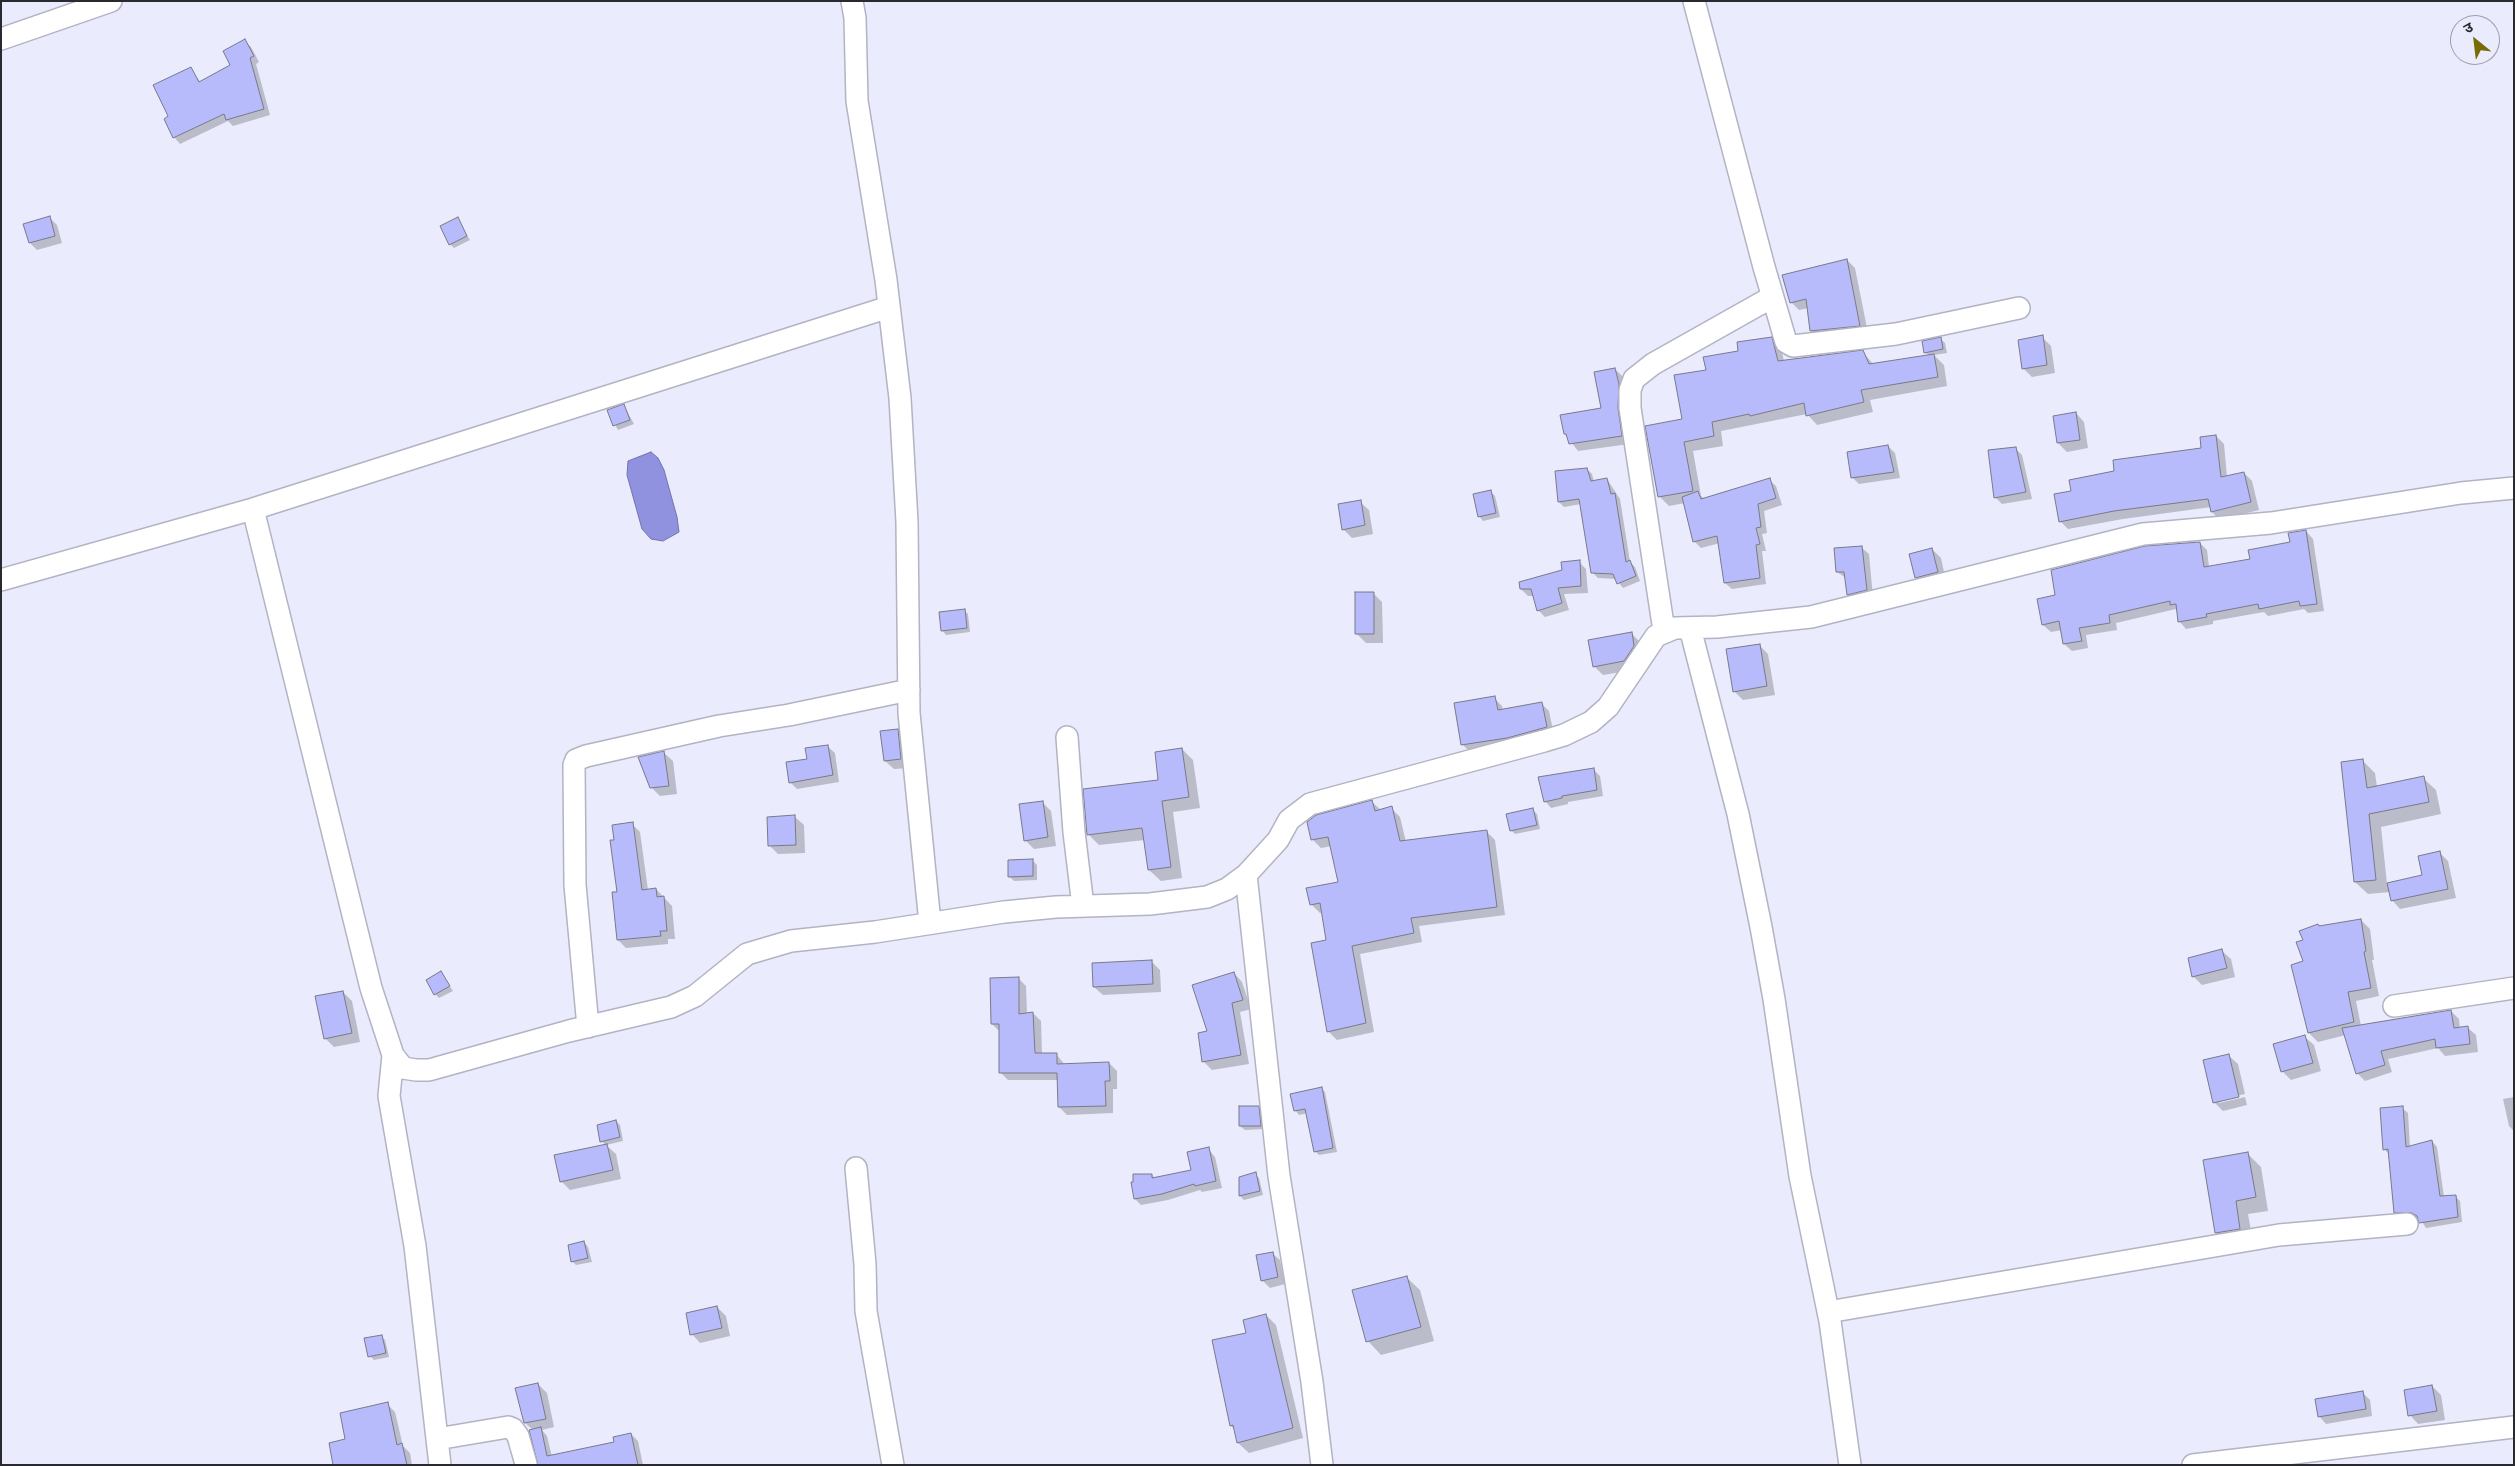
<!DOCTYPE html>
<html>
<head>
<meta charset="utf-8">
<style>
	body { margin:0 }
	#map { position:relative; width:2515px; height:1466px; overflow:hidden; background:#eaebfc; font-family:"Golos Text","Noto Sans Devanagari",sans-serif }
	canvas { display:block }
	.frame { position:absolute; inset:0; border:2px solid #292a30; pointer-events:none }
	.north { position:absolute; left:2450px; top:15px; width:50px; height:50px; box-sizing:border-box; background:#eaebfc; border:1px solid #9d9eaa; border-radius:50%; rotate:331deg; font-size:14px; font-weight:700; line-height:20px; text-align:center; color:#292a30 }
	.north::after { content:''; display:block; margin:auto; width:18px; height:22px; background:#776c05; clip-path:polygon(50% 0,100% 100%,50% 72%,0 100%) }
</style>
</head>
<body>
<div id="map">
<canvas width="2515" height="1466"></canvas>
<div class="frame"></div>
<div class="north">उ</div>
</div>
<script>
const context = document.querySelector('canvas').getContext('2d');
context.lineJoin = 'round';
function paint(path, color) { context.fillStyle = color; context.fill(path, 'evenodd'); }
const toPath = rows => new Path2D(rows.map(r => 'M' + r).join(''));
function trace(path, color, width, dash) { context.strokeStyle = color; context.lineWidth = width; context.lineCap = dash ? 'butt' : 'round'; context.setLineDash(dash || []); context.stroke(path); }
const water = toPath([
	[651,452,658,458,664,470,677,517,679,532,663,541,651,539,642,529,627,475,628,461,651,452]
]);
paint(water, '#9192df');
trace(water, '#7273aa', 1);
paint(toPath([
	[245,41,251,47,259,62,256,64,270,115,233,126,228,121,180,144,174,137,170,117,190,68,201,83,231,66],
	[50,218,57,225,62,243,37,250,30,243],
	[457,219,470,240,454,248,450,244],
	[1847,260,1855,268,1868,333,1819,339,1811,331,1809,308,1799,310,1791,302],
	[2042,337,2051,346,2055,373,2032,377,2023,368],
	[1771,339,1781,348,1784,361,1863,352,1873,364,1929,356,1925,352,1941,339,1945,343,1947,353,1934,355,1944,365,1947,386,1870,400,1873,412,1817,425,1807,414,1721,431,1723,446,1693,451,1701,496,1705,499,1769,480,1776,486,1782,505,1764,511,1767,533,1762,534,1766,551,1762,551,1766,584,1732,589,1725,583,1720,543,1701,548,1694,541,1685,503,1669,506,1660,497,1647,427,1683,420,1707,371,1740,352],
	[1615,369,1623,377,1626,393,1629,444,1578,451,1565,434,1603,409],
	[624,406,634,424,618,430,608,411],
	[2076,413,2084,422,2088,448,2067,452,2058,443],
	[2216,436,2224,444,2227,477,2244,473,2252,481,2259,510,2220,520,2212,512,2211,507,2123,519,2068,529,2060,521,2072,492,2116,472,2202,449],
	[1888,446,1895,453,1900,478,1859,484,1852,477],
	[2015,448,2022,455,2032,499,2002,504,1995,497],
	[1587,469,1592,474,1594,482,1607,479,1620,499,1630,562,1635,567,1640,581,1623,588,1616,579,1598,578,1593,573,1581,504,1564,507,1559,502],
	[1491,492,1495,496,1500,517,1483,521,1479,516],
	[1360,502,1369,510,1373,534,1352,538,1343,529],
	[2306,531,2313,539,2324,611,2308,613,2304,609,2268,616,2264,612,2213,621,2213,624,2186,629,2179,621,2176,609,2116,623,2117,630,2086,635,2088,648,2072,651,2064,644,2062,630,2051,632,2043,625,2056,596,2200,543,2207,550,2209,567,2252,560,2291,543],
	[1862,548,1869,554,1873,597,1855,601,1848,595,1846,578,1837,572],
	[1932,549,1941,558,1946,581,1924,586,1916,578],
	[1579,562,1586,569,1588,593,1564,594,1569,610,1545,617,1538,610,1534,596,1528,596,1521,589],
	[1373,593,1382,602,1383,643,1366,643,1357,634],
	[964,610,968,614,970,632,946,635,942,630],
	[1631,633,1640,642,1633,670,1603,675,1594,666],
	[1759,645,1768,654,1775,695,1743,700,1734,691],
	[1494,698,1502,706,1503,711,1541,703,1549,711,1554,735,1470,752,1462,744],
	[898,730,906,739,909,768,894,769,885,761],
	[827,746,835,753,839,782,797,789,790,782,808,760],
	[1182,749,1193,760,1200,808,1173,812,1182,878,1161,881,1149,870,1145,840,1099,845,1088,834,1160,781],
	[664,753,673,761,677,794,660,796,651,787],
	[2363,761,2375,773,2377,787,2423,778,2436,790,2441,814,2381,827,2387,884,2424,876,2440,853,2448,861,2456,898,2400,909,2392,900,2390,892,2368,894,2355,882],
	[1593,769,1600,776,1603,796,1568,802,1568,804,1551,808,1545,801],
	[1042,802,1051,811,1056,846,1034,849,1025,840],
	[1372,802,1381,810,1391,808,1400,817,1406,842,1486,831,1495,840,1505,915,1419,926,1422,942,1360,954,1374,1032,1337,1040,1328,1031,1328,941,1323,912,1320,913,1311,904,1340,883,1332,846,1321,848,1312,839],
	[1533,810,1537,814,1540,829,1515,834,1511,830],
	[795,817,804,825,805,853,778,854,769,845],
	[632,824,640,832,648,890,656,889,672,906,675,939,668,939,668,944,626,948,618,940,619,893],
	[1033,861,1037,865,1037,880,1014,881,1010,877],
	[2361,920,2370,929,2374,960,2372,960,2379,996,2356,1001,2361,1026,2451,1011,2459,1019,2460,1029,2468,1028,2476,1035,2478,1052,2445,1056,2438,1048,2388,1059,2392,1072,2365,1081,2357,1073,2346,1035,2318,1042,2309,1033,2292,966,2305,962,2304,941,2319,927],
	[2222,951,2231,959,2235,977,2202,985,2193,976],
	[1151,961,1160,970,1161,992,1103,995,1094,987],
	[441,973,453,991,439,998,435,994],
	[1234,973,1242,982,1251,1009,1240,1012,1249,1064,1212,1070,1203,1061,1209,1032],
	[1018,978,1026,986,1027,1014,1033,1013,1041,1021,1042,1055,1057,1055,1065,1065,1109,1063,1117,1071,1117,1089,1113,1089,1113,1113,1067,1115,1059,1107,1058,1080,1008,1080,1000,1072,1000,1032,992,1024],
	[343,992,352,1001,360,1042,334,1047,325,1038],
	[2305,1037,2314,1045,2321,1071,2291,1080,2282,1071],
	[2229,1056,2238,1064,2245,1094,2219,1100,2219,1103,2245,1097,2247,1105,2223,1111,2214,1102],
	[1321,1088,1325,1092,1337,1152,1319,1155,1315,1151,1308,1113,1299,1115,1295,1110],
	[2514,1097,2514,1131,2509,1126,2503,1099],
	[1258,1107,1262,1111,1264,1129,1245,1130,1240,1126],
	[2402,1108,2408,1113,2410,1147,2432,1141,2437,1147,2444,1197,2455,1196,2460,1201,2462,1222,2426,1228,2419,1217,2401,1217,2395,1212,2390,1155,2385,1150,2382,1109],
	[616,1121,620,1125,623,1141,606,1145,616,1154,621,1179,570,1190,561,1181,606,1146,602,1141],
	[1209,1150,1215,1157,1222,1188,1202,1192,1200,1190,1168,1200,1141,1205,1135,1199,1152,1175,1155,1178,1193,1171],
	[2248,1154,2261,1167,2268,1211,2248,1214,2253,1242,2229,1246,2216,1233],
	[1255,1174,1259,1178,1263,1195,1244,1200,1240,1196,1240,1178],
	[584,1242,588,1247,592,1262,576,1265,572,1261],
	[1272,1253,1280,1260,1285,1284,1270,1288,1263,1281,1258,1256],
	[1406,1277,1420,1290,1434,1341,1381,1355,1368,1341],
	[717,1307,726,1316,730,1336,700,1343,692,1334],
	[1266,1315,1276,1325,1303,1438,1249,1453,1238,1443,1235,1430,1231,1426,1248,1334],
	[381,1336,385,1340,389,1357,374,1360,370,1356],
	[538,1384,547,1393,554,1427,542,1430,547,1436,552,1457,616,1443,631,1434,638,1441,643,1465,539,1465,533,1430,525,1423],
	[2432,1386,2441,1395,2445,1420,2418,1424,2410,1415],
	[2362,1392,2370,1400,2372,1416,2326,1424,2319,1416],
	[387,1404,395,1412,403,1446,410,1453,412,1465,334,1465,347,1440]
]), '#0003');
const building = toPath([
	[245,39,254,56,250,58,264,109,226,120,224,114,173,138,164,119,168,116,153,85,191,67,199,82,230,65,223,51,245,39],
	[50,216,55,236,29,243,23,224,50,216],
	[458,217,467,236,449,245,440,226,458,217],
	[1847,259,1860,326,1810,331,1806,299,1790,303,1782,275,1847,259],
	[2043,335,2047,365,2022,369,2018,340,2043,335],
	[1772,337,1778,361,1863,350,1869,364,1934,354,1938,377,1861,390,1864,402,1806,416,1804,403,1750,416,1749,414,1712,422,1714,436,1684,442,1693,491,1658,497,1645,426,1682,419,1674,375,1706,370,1703,357,1738,351,1737,342,1772,337],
	[1941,337,1943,349,1924,353,1922,341,1941,337],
	[1615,368,1619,384,1618,408,1622,436,1569,444,1566,434,1564,434,1560,415,1601,408,1594,372,1615,368],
	[624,404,630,420,613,426,607,410,624,404],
	[2076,412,2080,440,2057,443,2053,416,2076,412],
	[2216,435,2221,477,2244,472,2251,502,2211,512,2208,499,2114,511,2059,522,2054,494,2071,491,2069,480,2114,471,2113,460,2201,448,2200,437,2216,435],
	[1888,445,1894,472,1851,478,1847,452,1888,445],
	[2016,447,2026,492,1994,498,1988,450,2016,447],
	[1587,468,1591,481,1607,478,1611,494,1615,493,1626,562,1630,560,1636,576,1617,584,1613,574,1591,573,1579,499,1558,502,1555,471,1587,468],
	[1770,478,1776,498,1758,504,1761,527,1756,528,1760,544,1756,545,1760,578,1724,583,1717,536,1693,542,1682,497,1698,491,1701,499,1770,478],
	[1491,490,1496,513,1478,517,1473,494,1491,490],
	[1361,500,1365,525,1342,530,1338,504,1361,500],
	[2306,530,2317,604,2300,606,2299,601,2259,609,2258,604,2206,614,2207,617,2178,622,2176,604,2170,605,2170,601,2109,615,2110,623,2079,628,2082,641,2063,644,2059,621,2042,625,2037,599,2055,595,2051,570,2145,546,2200,542,2204,567,2250,559,2248,550,2290,542,2288,533,2306,530],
	[1862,546,1867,590,1847,595,1844,572,1836,572,1834,548,1862,546],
	[1932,548,1938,572,1915,578,1909,554,1932,548],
	[1580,560,1581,586,1558,588,1562,603,1537,611,1531,589,1520,589,1519,582,1562,570,1561,562,1580,560],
	[1355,592,1374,592,1374,634,1355,634,1355,592],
	[965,609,967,628,941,631,939,612,965,609],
	[1632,632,1634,646,1624,661,1593,667,1588,640,1632,632],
	[1760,644,1767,686,1733,692,1726,649,1760,644],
	[1495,696,1498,710,1542,702,1547,727,1507,738,1461,745,1454,703,1495,696],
	[898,729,901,759,884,761,880,731,898,729],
	[828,745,833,775,789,783,786,762,807,759,805,748,828,745],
	[1182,748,1189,797,1162,801,1171,867,1148,870,1142,828,1087,835,1083,789,1158,780,1155,752,1182,748],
	[664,751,669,786,650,788,638,757,664,751],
	[2363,759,2367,788,2424,776,2429,802,2369,814,2376,880,2354,882,2341,762,2363,759],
	[1594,768,1597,790,1562,796,1562,798,1544,802,1538,777,1594,768],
	[1372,800,1375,811,1392,806,1400,841,1487,830,1497,907,1411,918,1414,933,1352,946,1366,1023,1327,1032,1311,943,1326,940,1320,903,1310,905,1306,888,1338,882,1328,837,1311,840,1307,822,1316,815,1372,800],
	[1043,801,1048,837,1024,841,1019,804,1043,801],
	[1533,808,1537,825,1510,831,1506,814,1533,808],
	[795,815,796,845,768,846,767,817,795,815],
	[633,822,642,890,656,888,657,897,664,896,667,931,660,931,661,936,617,940,612,892,617,892,610,840,614,840,612,825,633,822],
	[2440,851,2448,889,2391,901,2387,883,2422,875,2418,856,2440,851],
	[1033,859,1033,876,1008,877,1008,860,1033,859],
	[2361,919,2366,951,2364,952,2371,988,2348,992,2354,1022,2308,1033,2291,965,2303,961,2296,942,2303,940,2299,931,2318,924,2319,926,2361,919],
	[2222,949,2227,968,2192,977,2188,958,2222,949],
	[1152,960,1153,984,1093,987,1092,963,1152,960],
	[441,971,450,986,434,995,426,980,441,971],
	[1234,972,1243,1000,1232,1003,1241,1055,1202,1062,1198,1033,1207,1031,1192,985,1234,972],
	[1019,977,1019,1014,1033,1012,1035,1053,1057,1053,1057,1064,1109,1062,1110,1081,1105,1081,1106,1106,1058,1107,1057,1073,999,1073,999,1024,991,1024,990,978,1019,977],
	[343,991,352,1033,324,1039,315,996,343,991],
	[2451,1010,2454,1028,2468,1026,2470,1044,2436,1048,2435,1039,2381,1051,2385,1065,2356,1074,2342,1028,2451,1010],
	[2305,1035,2313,1063,2281,1072,2273,1044,2305,1035],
	[2229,1054,2239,1097,2213,1103,2203,1060,2229,1054],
	[1322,1087,1333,1148,1314,1152,1305,1109,1294,1111,1290,1094,1322,1087],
	[1239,1106,1259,1106,1261,1126,1239,1126,1239,1106],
	[2403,1106,2406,1147,2432,1140,2440,1196,2456,1195,2458,1217,2419,1223,2417,1216,2412,1213,2394,1213,2388,1149,2383,1150,2380,1108,2403,1106],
	[616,1120,620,1137,600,1142,597,1125,616,1120],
	[607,1144,613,1170,560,1182,554,1155,607,1144],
	[1209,1147,1216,1181,1195,1186,1194,1184,1162,1194,1134,1199,1131,1182,1133,1182,1133,1174,1152,1174,1152,1178,1191,1170,1187,1152,1209,1147],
	[2248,1152,2256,1197,2236,1201,2240,1229,2215,1233,2203,1160,2248,1152],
	[1256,1172,1260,1191,1239,1196,1239,1177,1256,1172],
	[584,1241,588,1258,571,1262,568,1245,584,1241],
	[1273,1252,1278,1277,1261,1281,1256,1255,1273,1252],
	[1407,1276,1421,1327,1366,1342,1352,1290,1407,1276],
	[717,1306,722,1328,690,1335,686,1313,717,1306],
	[1266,1314,1293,1428,1237,1443,1233,1425,1230,1426,1212,1340,1246,1333,1243,1320,1266,1314],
	[382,1335,386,1353,368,1357,364,1338,382,1335],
	[538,1383,546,1419,524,1423,515,1388,538,1383],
	[2432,1385,2437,1411,2408,1416,2404,1390,2432,1385],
	[2363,1391,2366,1409,2318,1417,2315,1399,2363,1391],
	[388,1402,397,1445,402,1443,407,1465,333,1465,329,1443,345,1439,340,1413,388,1402],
	[541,1427,547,1456,614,1442,613,1437,631,1433,638,1465,538,1465,529,1430,541,1427]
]);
paint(building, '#b8bbfb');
trace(building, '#787988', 1);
const minor = toPath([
	[852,1,855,18,857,101,886,280,900,398,907,522,909,713,930,923],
	[1694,1,1764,267,1786,342,1793,346,1896,334,2019,308],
	[1,39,111,1],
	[253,509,371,988,393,1055,403,1068,416,1070,429,1070,569,1031,671,1007,695,996,747,954,791,941,875,932,1004,912,1056,907,1150,904,1207,897,1227,889,1246,875,1278,840,1289,820,1310,804,1544,741,1564,735,1591,722,1608,707,1656,636,1675,628,1717,627,1811,617,2143,534,2271,523,2461,493,2514,488],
	[1,580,253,509,889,307],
	[1690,628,1738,814,1761,927,1774,999,1800,1176,1830,1321,1850,1465],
	[1664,631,1630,408,1630,390,1634,379,1653,364,1772,297],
	[1067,737,1074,832,1083,906],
	[1246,875,1279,1176,1312,1382,1322,1465],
	[2394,1006,2514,988],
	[588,1027,575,885,574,765,576,760,586,756,719,726,789,715,909,690],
	[393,1055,389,1096,415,1246,440,1465],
	[856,1168,865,1264,866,1311,893,1465],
	[1828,1312,2279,1235,2407,1224],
	[437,1439,508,1427,513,1429,518,1436,526,1464],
	[2193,1465,2514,1427]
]);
trace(minor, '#b2b3c3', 24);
trace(minor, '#fff', 21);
</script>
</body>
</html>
